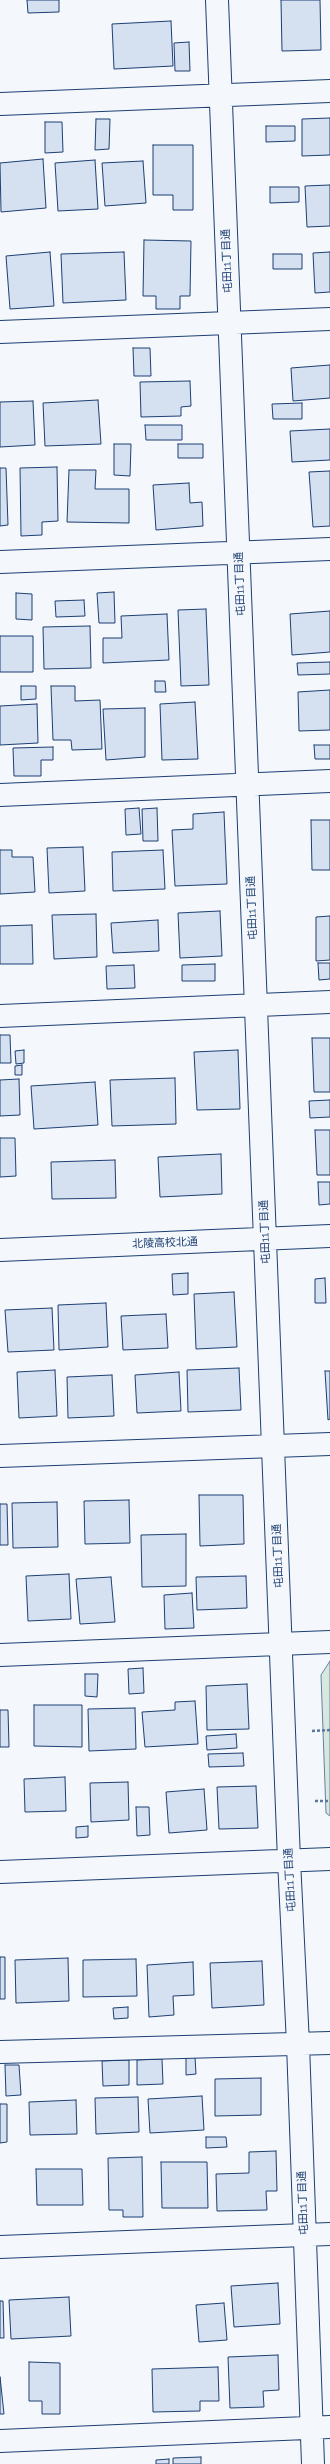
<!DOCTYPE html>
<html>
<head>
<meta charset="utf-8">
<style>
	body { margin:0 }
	canvas { display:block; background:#f4f7fb }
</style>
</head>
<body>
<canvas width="330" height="2464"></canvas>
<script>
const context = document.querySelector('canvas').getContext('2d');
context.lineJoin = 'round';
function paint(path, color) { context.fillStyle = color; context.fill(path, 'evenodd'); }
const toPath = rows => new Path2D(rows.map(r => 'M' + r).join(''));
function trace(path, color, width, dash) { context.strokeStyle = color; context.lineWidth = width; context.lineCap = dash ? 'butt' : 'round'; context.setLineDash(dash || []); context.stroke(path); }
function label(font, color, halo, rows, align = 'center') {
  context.font = font + ' Raleway,"Noto Sans JP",sans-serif'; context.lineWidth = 3; context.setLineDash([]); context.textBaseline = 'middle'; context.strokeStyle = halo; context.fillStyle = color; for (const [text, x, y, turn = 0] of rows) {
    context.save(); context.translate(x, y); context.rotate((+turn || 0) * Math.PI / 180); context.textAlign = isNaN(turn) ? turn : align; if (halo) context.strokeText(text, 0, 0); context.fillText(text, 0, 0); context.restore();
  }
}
const green = toPath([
	[330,1661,330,1816,326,1813,321,1675,330,1661]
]);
paint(green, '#d7e8df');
trace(green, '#687fa3', 1);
const building = toPath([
	[27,0,59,0,59,12,28,13,27,0],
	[281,0,320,0,321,50,282,51,281,0],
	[171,21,173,66,114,69,112,24,171,21],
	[189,42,190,71,175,71,174,43,189,42],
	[330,118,330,155,302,156,302,119,330,118],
	[96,119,110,119,109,149,95,150,96,119],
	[45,122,62,122,63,152,45,153,45,122],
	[266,126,295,126,295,141,266,142,266,126],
	[153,145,193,145,193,210,173,210,173,195,153,195,153,145],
	[43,159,46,208,1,212,0,163,43,159],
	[95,160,98,209,58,211,55,163,95,160],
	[143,161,146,203,105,206,102,163,143,161],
	[330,185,330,226,307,227,305,186,330,185],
	[270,187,299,187,299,202,270,203,270,187],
	[144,240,191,241,190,296,180,296,180,309,156,309,156,296,143,296,144,240],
	[50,252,54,306,10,309,6,256,50,252],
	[124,252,126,300,63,303,61,254,124,252],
	[330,252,330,292,315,293,313,253,330,252],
	[273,254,302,254,302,269,273,269,273,254],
	[133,348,150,348,151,376,134,376,133,348],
	[330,365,330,398,293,401,291,368,330,365],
	[190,381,191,406,181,407,181,416,141,417,140,382,190,381],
	[98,400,101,444,45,446,43,403,98,400],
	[33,401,35,445,0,447,0,402,33,401],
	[302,403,302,419,273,419,272,404,302,403],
	[145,425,182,425,182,440,146,440,145,425],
	[330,429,330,460,292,462,290,431,330,429],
	[114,444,131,444,130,476,114,475,114,444],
	[178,444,203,444,203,458,178,458,178,444],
	[57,467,58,521,42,522,42,535,21,536,20,468,57,467],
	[0,468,6,468,8,525,0,526,0,468],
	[69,470,96,470,95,489,129,489,129,523,67,522,69,470],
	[330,471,330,526,313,527,309,472,330,471],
	[189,483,190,503,202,502,203,526,156,530,153,485,189,483],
	[114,592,115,623,99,623,97,593,114,592],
	[16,593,32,594,32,620,16,619,16,593],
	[84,600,85,616,56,617,55,601,84,600],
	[206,609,209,685,181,686,178,610,206,609],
	[330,611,330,652,292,655,290,614,330,611],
	[167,614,169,660,103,663,103,638,122,638,121,616,167,614],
	[90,626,91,668,44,669,43,627,90,626],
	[0,636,33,636,33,672,0,672,0,636],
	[330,662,330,674,298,675,297,663,330,662],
	[155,681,165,681,166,692,155,692,155,681],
	[21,686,36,686,36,699,21,700,21,686],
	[51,686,75,686,75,701,100,700,102,749,72,750,71,740,53,740,51,686],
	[330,690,330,730,299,731,298,692,330,690],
	[195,702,198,759,162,760,160,704,195,702],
	[37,704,38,743,0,745,0,706,37,704],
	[145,708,145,757,106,760,103,709,145,708],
	[314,745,330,745,330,759,315,759,314,745],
	[53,747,53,760,41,760,41,776,14,776,13,748,53,747],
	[139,808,141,834,126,835,125,809,139,808],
	[157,808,158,841,143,841,142,809,157,808],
	[224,812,227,884,175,886,172,830,193,829,193,814,224,812],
	[311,820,330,820,330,870,312,870,311,820],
	[83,847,85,891,49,893,47,848,83,847],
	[0,850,12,850,12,857,33,857,35,892,0,894,0,850],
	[163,850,165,889,113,891,112,852,163,850],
	[220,911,222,956,180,958,178,913,220,911],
	[96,914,97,957,54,959,52,915,96,914],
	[330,916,330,960,316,961,316,917,330,916],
	[158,920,159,951,113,953,111,923,158,920],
	[32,925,33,964,0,964,0,926,32,925],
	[318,963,330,963,330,979,319,980,318,963],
	[215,964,215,981,182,981,182,965,215,964],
	[134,965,135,988,107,989,106,966,134,965],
	[0,1035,10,1035,11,1063,0,1063,0,1035],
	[312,1038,330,1038,330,1092,314,1092,312,1038],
	[24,1050,24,1063,16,1064,15,1051,24,1050],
	[238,1050,240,1109,197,1110,194,1052,238,1050],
	[22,1065,22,1075,15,1075,15,1066,22,1065],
	[175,1078,176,1124,112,1126,110,1080,175,1078],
	[19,1079,20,1115,0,1116,0,1080,19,1079],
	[95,1082,98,1125,34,1129,31,1086,95,1082],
	[330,1100,330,1117,310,1118,309,1101,330,1100],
	[315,1130,330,1130,330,1175,317,1175,315,1130],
	[0,1138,15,1138,16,1176,0,1177,0,1138],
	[221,1154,222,1194,160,1197,158,1157,221,1154],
	[115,1160,116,1198,52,1199,51,1162,115,1160],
	[318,1182,330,1182,330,1204,319,1205,318,1182],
	[188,1273,188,1294,173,1295,172,1274,188,1273],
	[325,1278,326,1303,315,1303,315,1279,325,1278],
	[234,1292,237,1347,196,1349,194,1294,234,1292],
	[106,1303,108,1347,59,1350,58,1305,106,1303],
	[52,1308,54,1350,8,1352,5,1310,52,1308],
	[166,1314,168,1348,123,1350,121,1316,166,1314],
	[239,1368,241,1410,188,1412,187,1370,239,1368],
	[55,1370,57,1416,19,1418,17,1372,55,1370],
	[325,1371,330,1371,330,1419,328,1420,325,1371],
	[179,1372,181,1411,137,1413,135,1375,179,1372],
	[112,1375,114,1416,68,1418,67,1377,112,1375],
	[199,1495,243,1495,244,1544,200,1546,199,1495],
	[129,1500,130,1543,85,1544,84,1501,129,1500],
	[57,1502,58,1547,13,1548,12,1503,57,1502],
	[0,1504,7,1504,8,1545,0,1545,0,1504],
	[186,1534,186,1586,142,1587,141,1535,186,1534],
	[69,1574,71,1619,28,1621,26,1576,69,1574],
	[246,1576,247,1608,197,1610,196,1577,246,1576],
	[111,1577,115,1622,80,1624,76,1579,111,1577],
	[192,1593,194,1628,165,1629,164,1595,192,1593],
	[143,1668,144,1693,129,1694,128,1669,143,1668],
	[85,1674,98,1674,97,1697,85,1696,85,1674],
	[247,1684,249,1729,207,1730,206,1686,247,1684],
	[195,1701,198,1744,145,1747,142,1712,175,1710,175,1702,195,1701],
	[34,1705,82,1705,82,1747,34,1746,34,1705],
	[135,1708,136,1749,89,1751,88,1709,135,1708],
	[0,1710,8,1710,9,1747,0,1747,0,1710],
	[236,1734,237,1748,207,1750,206,1736,236,1734],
	[243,1753,244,1766,209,1767,208,1754,243,1753],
	[65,1777,66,1811,25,1812,24,1779,65,1777],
	[128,1782,129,1820,91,1822,90,1783,128,1782],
	[256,1786,258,1828,219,1829,217,1787,256,1786],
	[204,1789,207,1830,169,1833,166,1792,204,1789],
	[136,1807,149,1807,150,1835,137,1836,136,1807],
	[88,1826,88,1837,76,1838,76,1827,88,1826],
	[0,1957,5,1957,5,1999,0,1999,0,1957],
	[68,1958,69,2001,16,2003,15,1960,68,1958],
	[136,1959,137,1996,83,1997,83,1960,136,1959],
	[262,1961,264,2005,212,2008,210,1963,262,1961],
	[193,1962,194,1995,173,1996,174,2015,149,2017,147,1965,193,1962],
	[128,2007,128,2018,114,2019,113,2008,128,2007],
	[195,2057,196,2074,186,2075,186,2058,195,2057],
	[162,2059,163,2084,137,2085,137,2060,162,2059],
	[129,2060,129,2085,103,2086,102,2061,129,2060],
	[5,2065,19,2065,21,2095,6,2096,5,2065],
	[261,2078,261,2115,215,2116,215,2079,261,2078],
	[202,2096,204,2130,150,2133,148,2099,202,2096],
	[138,2097,139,2132,96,2134,95,2098,138,2097],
	[76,2100,77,2134,30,2135,29,2102,76,2100],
	[0,2104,7,2104,7,2142,0,2143,0,2104],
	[206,2137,226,2137,227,2147,206,2148,206,2137],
	[276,2151,277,2191,266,2191,267,2210,217,2211,216,2174,249,2173,249,2152,276,2151],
	[142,2157,143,2217,123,2217,123,2210,109,2210,108,2158,142,2157],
	[161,2162,207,2162,208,2208,162,2208,161,2162],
	[36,2169,82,2169,83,2205,37,2205,36,2169],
	[278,2283,280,2324,234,2327,231,2286,278,2283],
	[69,2297,71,2336,11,2339,9,2300,69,2297],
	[0,2301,3,2301,4,2338,0,2338,0,2301],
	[224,2303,227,2340,199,2342,196,2305,224,2303],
	[278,2355,279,2390,263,2391,264,2407,230,2408,228,2357,278,2355],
	[29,2362,60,2363,60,2414,42,2414,42,2401,29,2401,29,2362],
	[218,2367,219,2401,200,2401,200,2411,153,2412,152,2369,218,2367],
	[0,2377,4,2414,0,2414,0,2377],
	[201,2457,201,2464,173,2464,173,2458,201,2457],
	[169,2459,169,2464,156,2464,156,2460,169,2459]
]);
paint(building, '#d5e0f0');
trace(building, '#1d3f73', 1);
const minor = toPath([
	[217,0,289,1860,298,2044,313,2464],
	[0,104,330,91],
	[0,332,330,319],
	[0,562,330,549],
	[0,795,330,781],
	[0,1016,330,1002],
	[0,1250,330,1236],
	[0,1456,330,1444],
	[0,1655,330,1642],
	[0,1872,330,1859],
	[0,2052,330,2043],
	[0,2247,330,2234],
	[0,2441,330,2427]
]);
trace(minor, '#1d3f73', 24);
trace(toPath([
	[312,1731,330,1730],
	[315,1801,330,1801]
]), '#5e769c', 2.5, [3, 2]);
trace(minor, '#f4f7fb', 22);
label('11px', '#1d3f73', '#f4f7fb', [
	["屯田11丁目通",227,261,-92],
	["屯田11丁目通",240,584,-92],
	["屯田11丁目通",252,908,-92],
	["屯田11丁目通",265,1232,-92],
	["北陵高校北通",165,1243,-2],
	["屯田11丁目通",278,1556,-92],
	["屯田11丁目通",290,1880,-93],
	["屯田11丁目通",303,2203,-92]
]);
</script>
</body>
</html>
